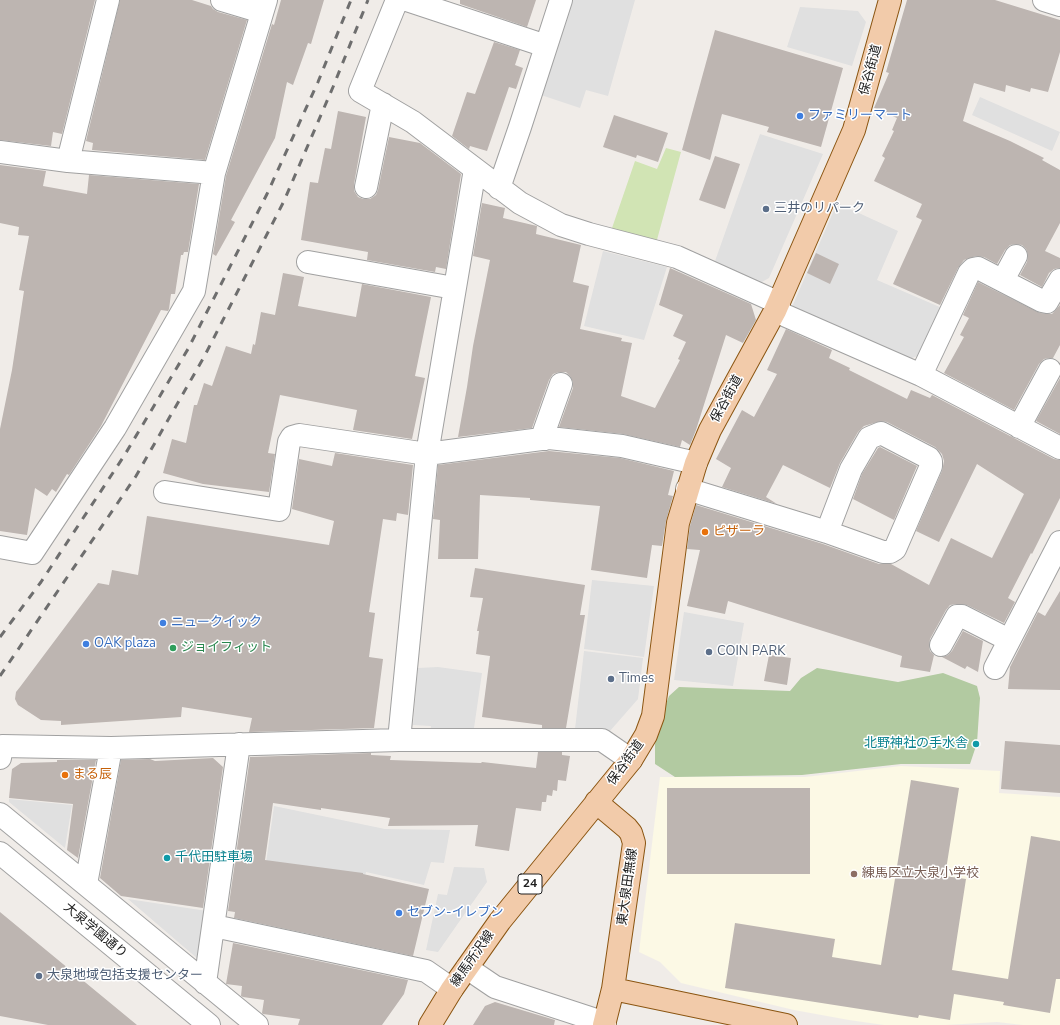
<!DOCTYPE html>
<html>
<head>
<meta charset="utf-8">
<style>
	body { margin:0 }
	canvas { display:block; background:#f0ece8 }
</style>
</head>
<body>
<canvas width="1060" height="1025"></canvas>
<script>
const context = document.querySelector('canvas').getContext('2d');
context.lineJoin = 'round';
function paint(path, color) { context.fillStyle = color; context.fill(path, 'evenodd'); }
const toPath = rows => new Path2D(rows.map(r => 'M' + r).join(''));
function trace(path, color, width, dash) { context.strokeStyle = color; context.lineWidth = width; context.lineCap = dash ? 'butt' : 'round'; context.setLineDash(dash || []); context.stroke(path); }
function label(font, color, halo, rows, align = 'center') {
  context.font = font + ' "Nunito Sans","Noto Sans JP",sans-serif'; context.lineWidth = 3; context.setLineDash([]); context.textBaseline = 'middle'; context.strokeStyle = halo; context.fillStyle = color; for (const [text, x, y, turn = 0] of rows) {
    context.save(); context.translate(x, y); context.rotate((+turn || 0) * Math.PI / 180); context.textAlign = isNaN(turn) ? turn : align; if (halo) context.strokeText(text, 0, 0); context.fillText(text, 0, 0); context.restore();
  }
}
paint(toPath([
	[901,766,1000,771,999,793,1060,797,1060,1025,1023,1025,997,1022,946,1025,884,1025,849,1020,794,1010,681,983,660,962,639,952,660,777,805,777]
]), '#fcf9e5');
paint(toPath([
	[666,148,681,152,655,247,612,228,635,161,657,169]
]), '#d1e4b4');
paint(toPath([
	[817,668,898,682,943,673,977,686,980,698,977,743,970,764,901,764,802,775,675,777,655,764,655,744,658,725,669,696,679,687,790,691,801,678]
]), '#b2caa1');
paint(toPath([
	[572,0,635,0,608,96,586,90,580,108,541,95],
	[800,7,858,11,866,22,852,66,787,47],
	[980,97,1060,132,1052,151,972,115],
	[760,134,823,154,769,278,760,283,714,264],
	[837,203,898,231,877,280,942,308,920,355,904,361,792,307],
	[603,251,667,267,644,340,584,326],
	[592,580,654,586,644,657,584,649],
	[684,612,744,623,733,686,674,680],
	[584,651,643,658,638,699,610,731,575,729],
	[438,667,482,673,474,728,449,728,448,733,430,733,431,726,413,725,418,668],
	[9,799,72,805,65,848,9,802],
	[274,806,385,829,450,830,444,863,431,862,424,885,366,872,361,893,263,884],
	[454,867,484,868,487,882,438,952,426,950,438,894,447,895],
	[128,899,207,911,198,959]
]), '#e0e0e0');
paint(toPath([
	[0,0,95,0,62,134,53,132,51,146,0,140],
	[120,0,192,0,211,6,213,9,218,12,247,20,205,160,92,150,93,143,86,141],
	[281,0,324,0,311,44,308,43,293,85,287,82,275,138,231,220,235,222,216,256,213,254,226,176,272,24,274,25],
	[460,0,536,0,527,27,460,4],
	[907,0,995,0,1060,20,1060,52,1048,92,1031,88,1030,92,1006,85,1005,92,974,83,963,121,1010,141,1044,158,1042,160,1060,170,1060,223,1045,251,1060,258,1060,268,1054,269,1049,273,1042,287,1020,275,1027,262,1028,255,1026,249,1022,245,1016,244,1010,245,1005,250,997,264,984,257,976,256,964,260,958,268,940,305,893,284,922,220,916,217,922,204,874,181,885,158,882,156,894,131,892,130,897,118,874,108,889,73,886,72],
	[715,30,843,68,821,147,767,132,769,127,722,114,710,160,682,150],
	[494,42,520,50,515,65,523,68,516,89,509,87,487,151,470,146,469,149,452,136,467,92,475,94],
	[338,111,366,117,354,184,354,191,358,197,363,199,370,199,376,195,378,190,389,137,420,143,461,174,446,269,436,267,435,272,367,260,368,252,301,240,310,182,318,183,325,148,331,149],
	[614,115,668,133,658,162,637,155,636,158,603,147],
	[715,156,740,164,725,209,699,200],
	[0,165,46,171,43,186,87,194,89,175,199,184,188,252,184,252,183,255,181,255,175,294,171,294,169,309,168,311,161,310,101,426,69,475,67,474,56,492,52,489,47,496,35,488,27,535,0,531,0,429,12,370,24,291,19,290,29,236,18,235,19,227,0,223],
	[482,203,505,208,503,218,537,226,536,234,581,245,573,282,589,286,580,329,622,338,621,341,632,343,621,396,655,408,680,360,678,359,686,342,673,336,683,315,659,305,670,268,751,304,756,320,743,343,726,335,696,430,690,445,682,440,680,447,623,434,559,427,573,388,573,382,570,376,566,372,559,372,553,374,549,380,532,428,458,437,467,387,473,346,490,260,473,256],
	[816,253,839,264,830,284,807,273],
	[283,273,304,277,298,306,356,317,362,284,431,297,415,376,425,378,412,439,353,430,357,410,280,395,268,453,275,454,269,492,203,484,163,473,172,439,186,443,194,405,197,405,204,383,212,386,226,346,251,354,253,344,255,345,261,312,275,315],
	[978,282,1040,313,1052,314,1060,305,1060,345,1053,358,1049,358,1044,359,1039,364,1014,410,944,373,964,337,960,335,969,318,963,315],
	[786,329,832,350,829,358,850,368,849,370,907,399,911,390,930,398,932,395,1054,459,1060,460,1060,498,1032,554,1031,553,1008,598,1015,602,1004,623,967,605,957,604,950,605,946,610,930,639,929,646,930,651,934,655,930,672,900,667,902,656,728,601,725,614,687,606,700,550,687,549,690,526,696,505,823,544,879,564,891,564,929,585,951,538,992,558,1024,494,977,464,939,542,916,531,942,471,944,461,942,454,935,447,887,422,881,421,864,426,858,432,840,463,830,488,783,465,766,497,777,504,722,487,731,468,716,459,742,410,754,417,777,374,767,370],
	[1060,378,1060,434,1036,421],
	[880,447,917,466,894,520,853,499,862,474,878,448],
	[549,451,620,458,674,471,668,495,673,496,666,521,662,546,652,545,647,578,591,570,600,506,530,500,530,498,480,495,478,559,438,559,440,520,433,519,438,465],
	[335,453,413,465,408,515,397,513,396,521,383,519,369,612,375,613,369,657,383,659,374,728,249,732,252,718,182,707,181,717,61,725,61,721,41,720,18,705,15,699,16,692,20,687,98,583,109,585,112,570,138,575,147,516,329,545,334,521,292,509,299,459,332,466],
	[475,568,585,585,580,615,585,615,566,728,542,728,542,725,482,717,490,656,476,654,479,631,477,631,483,598,470,597],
	[1060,591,1060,690,1008,689,1010,667,1038,612,1045,616],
	[963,631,983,641,978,672,967,666,965,669,942,657,948,655,952,651],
	[769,655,791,658,787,685,764,681],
	[1005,741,1060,745,1060,793,1001,789],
	[538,752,562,752,562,755,570,756,566,781,558,780,557,791,553,790,552,796,547,795,546,802,542,802,541,811,516,808,509,851,475,846,478,825,388,826,390,818,321,808,321,810,273,803,265,860,363,873,363,874,429,889,413,956,234,918,235,912,228,911,250,757,371,753,371,755,391,756,390,760,481,763,482,762,536,768],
	[213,758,223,767,203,908,121,896,100,878,121,760,150,759,155,761],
	[57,760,96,760,78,858,67,850,73,804,9,798,12,769,21,763,57,762],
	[911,780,959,788,945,876,966,879,952,970,1008,979,1031,836,1060,841,1060,979,1056,979,1050,1013,1003,1005,1004,1002,954,994,950,1020,919,1015,918,1018,725,988,735,923,835,939,832,957,881,965],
	[667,788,810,788,810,874,667,874],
	[0,912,46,950,137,1025,48,1025,0,1016],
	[233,943,408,980,404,994,382,1025,298,1025,300,1019,263,1014,262,1013,264,1000,243,997,241,996,242,986,226,984],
	[495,1002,555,1020,554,1025,473,1025,485,1006]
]), '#bdb5b1');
const minor = toPath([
	[222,0,262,12],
	[397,0,360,91,413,122,520,203,561,225,589,234,677,257,779,303],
	[407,0,546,46],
	[1044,0,1060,5],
	[0,152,68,161,214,173],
	[68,161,108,0],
	[366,187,383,104],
	[499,188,520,127,561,0],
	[308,262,454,288],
	[1003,280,1016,256],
	[775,311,921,375,1060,448],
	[921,375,969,273,973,269,978,268,1042,301,1047,302,1060,280],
	[1019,427,1050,370],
	[545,439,544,432,561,384],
	[687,489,827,532,883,552,890,552,895,549,931,466,931,461,929,458,881,433,869,438,851,469,827,532],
	[165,492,279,510,289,442,292,437,299,435,427,454,549,438,622,446,696,463],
	[0,547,32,553,115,428,194,291,214,173,266,0],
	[941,645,957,616,962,616,1009,640],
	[995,668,1060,542],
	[399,740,427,454,475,169],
	[0,758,2,746,111,748,399,740,602,740,631,760],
	[0,814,257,1025],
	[0,853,209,1025],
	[86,884,111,748],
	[214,926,426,971,452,989],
	[467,968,495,987,605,1023],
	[205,983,239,744]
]);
const major = toPath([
	[596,802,627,828,631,833,634,843,613,989,604,1025],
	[613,989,786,1025],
	[430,1025,452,989,500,921,631,760,646,735,653,716,678,523,696,463,710,430,775,311,854,130,890,0]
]);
trace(minor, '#a1a1a1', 24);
trace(major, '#8b5511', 24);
trace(minor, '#fff', 22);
trace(major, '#f2cbaa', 22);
trace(toPath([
	[0,637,41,582,124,456,188,349,267,194,318,82,351,0],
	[0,676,136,476,204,357,284,201,333,87,368,0]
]), '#6e6e6e', 3, [8, 8]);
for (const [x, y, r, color] of [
	[800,116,4,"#3f7fe0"],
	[766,209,4,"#5c6f8a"],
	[705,532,4,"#e8710a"],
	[163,623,4,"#3f7fe0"],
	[86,644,4,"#3f7fe0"],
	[173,648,4,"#2e9e5b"],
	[709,652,4,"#5c6f8a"],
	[611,679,4,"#5c6f8a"],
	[976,744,4,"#0f9aa8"],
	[65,775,4,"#e8710a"],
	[167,858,4,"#0f9aa8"],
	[854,874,4,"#8d6e63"],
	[399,913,4,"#3f7fe0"],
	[39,976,4,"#5c6f8a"]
]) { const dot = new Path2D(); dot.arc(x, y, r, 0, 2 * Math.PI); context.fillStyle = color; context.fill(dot); trace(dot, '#fff', 1.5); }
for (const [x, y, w] of [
	[530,884,24]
]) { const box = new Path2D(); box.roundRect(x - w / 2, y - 10, w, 20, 3); context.fillStyle = '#fff'; context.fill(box); trace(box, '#202020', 1); }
label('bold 12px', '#202020', null, [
	["24",530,884]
]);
label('13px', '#202020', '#fff', [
	["保谷街道",871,70,-75],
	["保谷街道",727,399,-61],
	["保谷街道",626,763,-54],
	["東大泉田無線",628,887,-82],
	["大泉学園通り",95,931,40],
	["練馬所沢線",473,959,-55]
]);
label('13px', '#366cbe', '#fff', [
	["ファミリーマート",808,116],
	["ニュークイック",171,623],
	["OAK plaza",94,644],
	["セブン-イレブン",407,913]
], 'left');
label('13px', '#4e5e75', '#fff', [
	["三井のリパーク",774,209],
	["COIN PARK",717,652],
	["Times",619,679],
	["大泉地域包括支援センター",47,976]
], 'left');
label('13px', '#c56008', '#fff', [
	["ピザーラ",713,532],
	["まる辰",73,775]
], 'left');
label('13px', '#27864d', '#fff', [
	["ジョイフィット",181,648]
], 'left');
label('13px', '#0d838f', '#fff', [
	["北野神社の手水舎",968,744],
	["千代田駐車場",175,858,"left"]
], 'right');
label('13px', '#785e54', '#fff', [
	["練馬区立大泉小学校",862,874]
], 'left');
</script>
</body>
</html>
